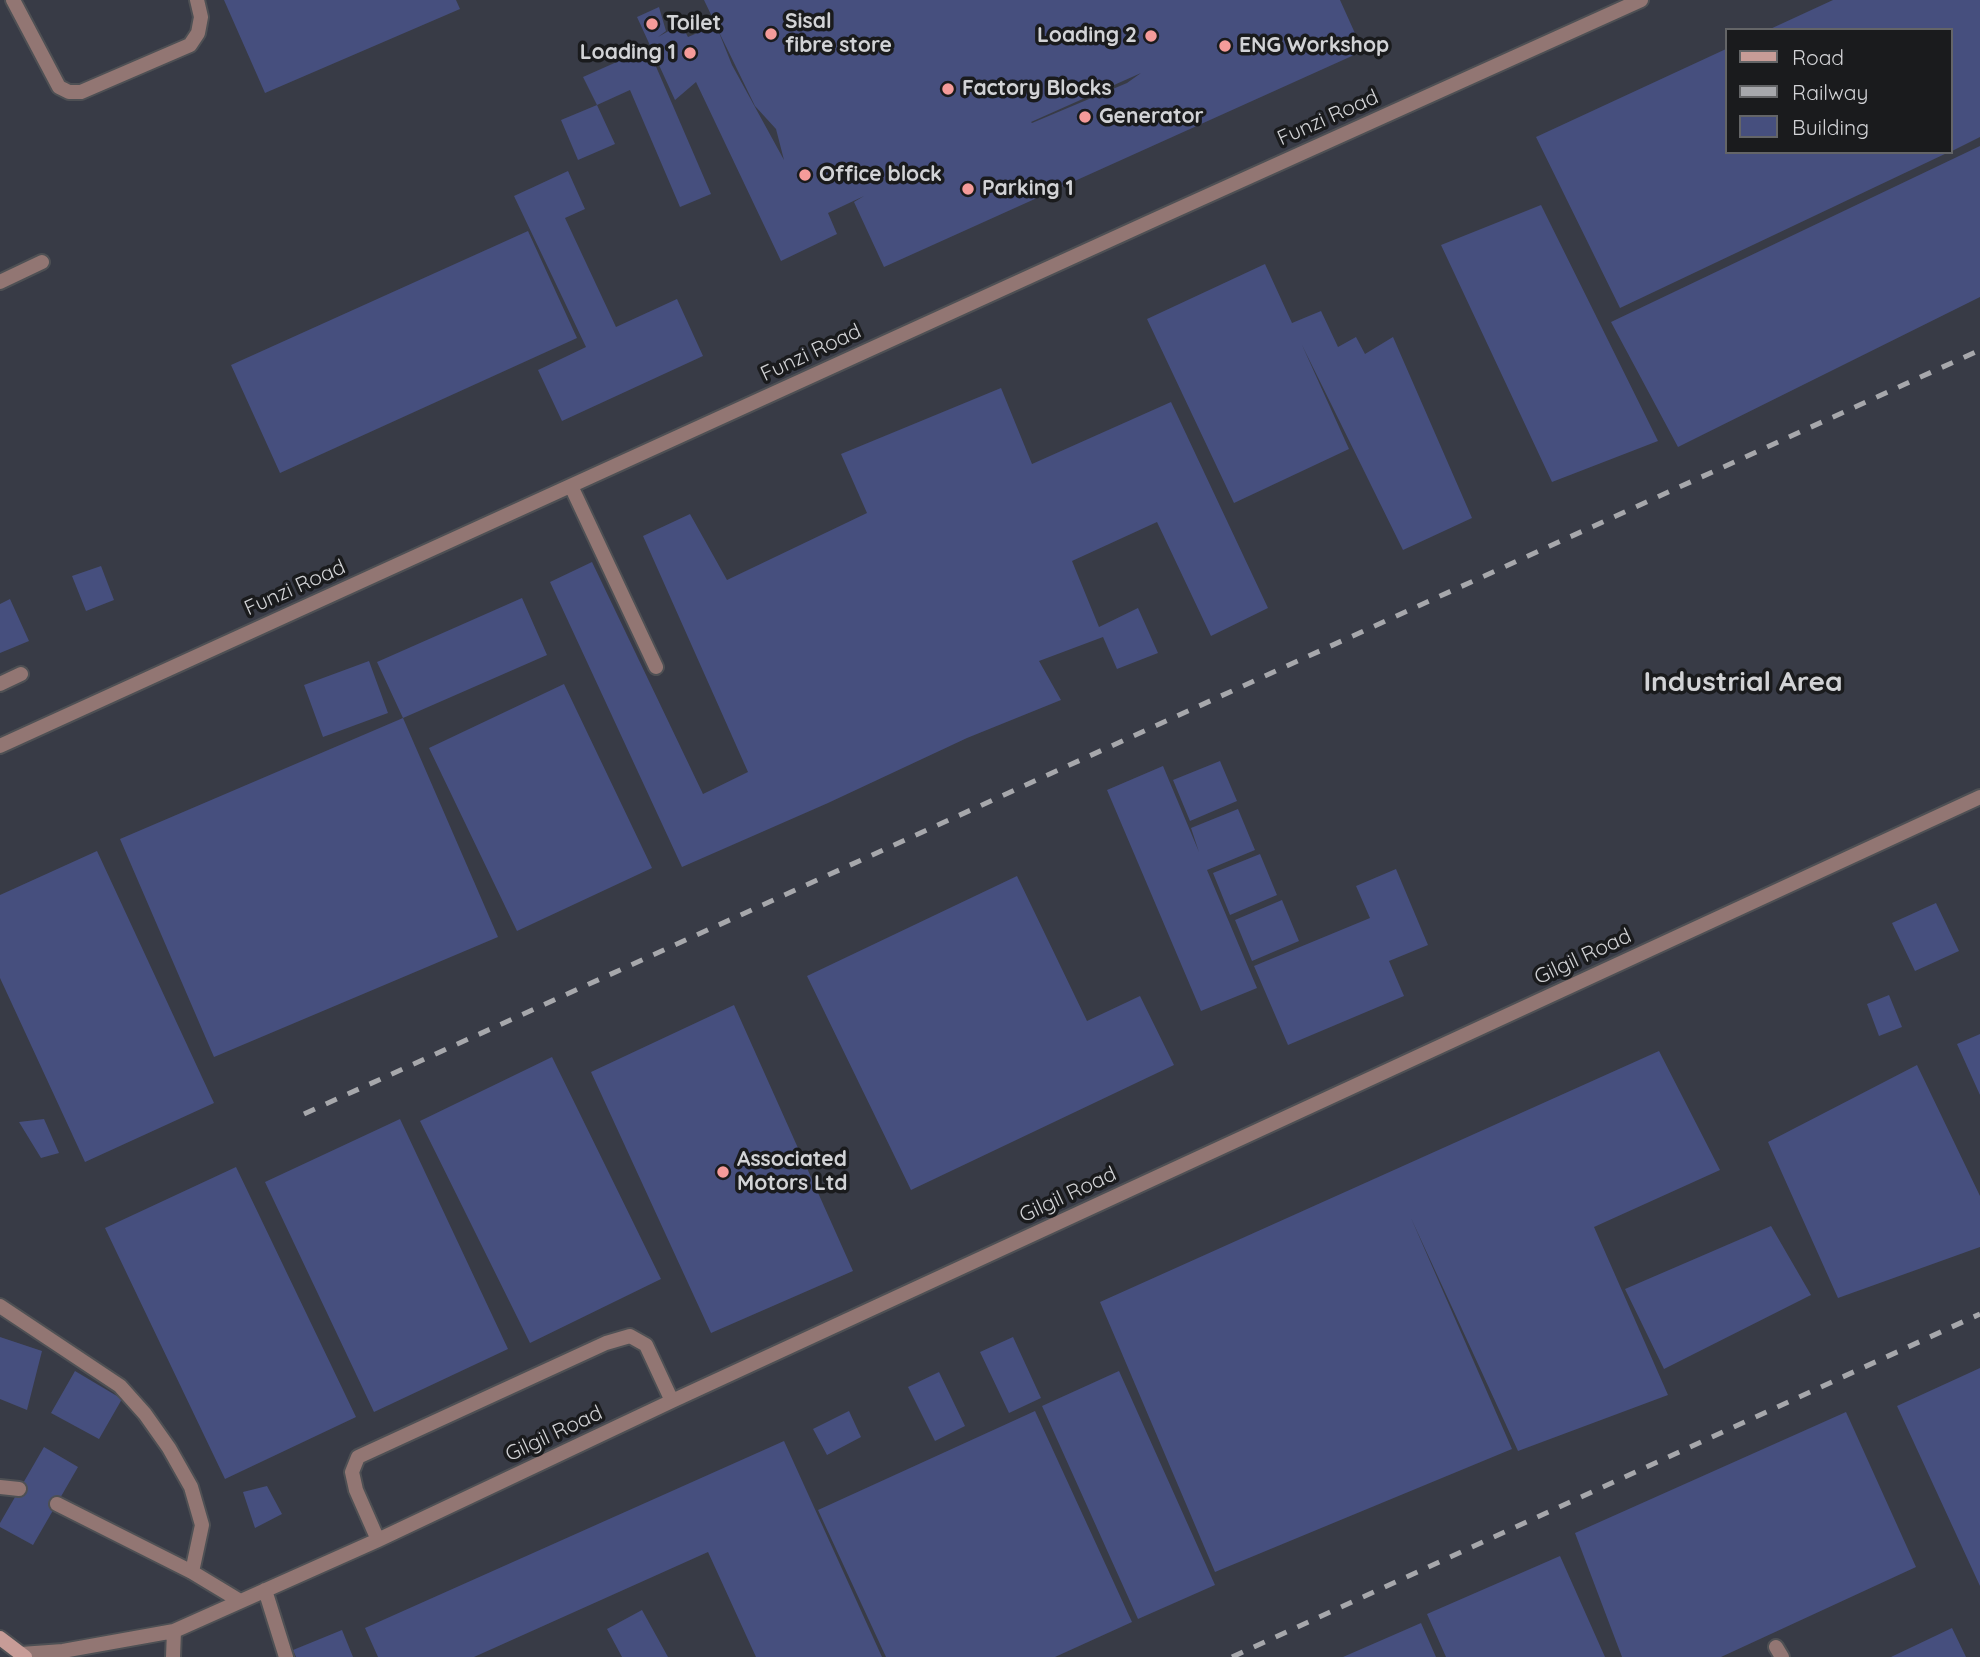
<!DOCTYPE html>
<html>
<head>
<meta charset="utf-8">
<style>
	body { margin:0 }
	#map { position:relative; width:1980px; height:1657px; overflow:hidden; background:#313338; font-family:Quicksand,sans-serif }
	canvas { display:block }
	.legend { position:absolute; left:1725px; top:28px; width:228px; height:126px; box-sizing:border-box; background:#1a1b1d; border:2px solid #646567; margin:0; padding:9px 12px; list-style:none; font-size:21px; color:#d2d3d6 }
	.legend li { display:flex; align-items:center; gap:14px; height:35px }
	.legend b { width:35px; border:2px solid #646567 }
</style>
</head>
<body>
<div id="map">
<canvas width="1980" height="1657"></canvas>
<ul class="legend">
<li><b style="height:9px;background:#c79c97"></b>Road</li>
<li><b style="height:9px;background:#a7a8ac"></b>Railway</li>
<li><b style="height:19px;background:#464f7e"></b>Building</li>
</ul>
</div>
<script>
const context = document.querySelector('canvas').getContext('2d');
context.lineJoin = 'round';
function paint(path, color) { context.fillStyle = color; context.fill(path, 'evenodd'); }
const toPath = rows => new Path2D(rows.map(r => 'M' + r).join(''));
function trace(path, color, width, dash) { context.strokeStyle = color; context.lineWidth = width; context.lineCap = dash ? 'butt' : 'round'; context.setLineDash(dash || []); context.stroke(path); }
function label(font, color, halo, rows, align = 'center') {
  context.font = font + ' Quicksand,sans-serif'; context.lineWidth = 7; context.setLineDash([]); context.textBaseline = 'middle'; context.strokeStyle = halo; context.fillStyle = color; for (const [text, x, y, turn = 0] of rows) {
    context.save(); context.translate(x, y); context.rotate((+turn || 0) * Math.PI / 180); context.textAlign = isNaN(turn) ? turn : align; if (halo) context.strokeText(text, 0, 0); context.fillText(text, 0, 0); context.restore();
  }
}
paint(toPath([
	[0,0,1980,0,1980,1657,0,1657],
	[1726,30,1950,30,1950,152,1726,152]
]), '#383b46');
paint(toPath([
	[224,0,456,0,460,9,265,93],
	[704,0,1340,0,1363,51,884,267,854,202,864,196,828,213,837,234,781,261,696,82,675,100,637,17,659,7,666,31,658,37,681,24,688,37,716,25],
	[718,30,755,106,776,129,784,160,732,65],
	[1141,73,1127,83,1032,123,1031,122],
	[1833,0,1980,0,1980,137,1950,152,1950,30,1768,30],
	[648,48,711,194,680,207,630,90,597,105,615,144,578,160,561,120,597,105,583,77],
	[1726,49,1726,152,1949,152,1620,308,1536,137],
	[1980,146,1980,297,1678,447,1611,322],
	[568,171,585,209,565,218,616,327,677,299,703,356,562,421,538,370,586,347,514,196],
	[1541,205,1658,441,1552,482,1441,245],
	[528,231,577,338,280,473,231,365],
	[1265,264,1292,323,1321,311,1338,347,1356,337,1365,354,1393,337,1472,518,1403,550,1302,345,1349,449,1234,503,1147,319],
	[1001,388,1032,464,1171,402,1268,608,1211,636,1157,522,1072,561,1099,627,1138,608,1158,653,1117,669,1103,637,1039,661,1061,700,967,738,828,803,682,867,550,582,592,562,703,794,748,772,643,536,690,514,727,580,867,513,841,454],
	[101,566,114,600,86,611,72,576],
	[522,598,547,655,403,718,377,662],
	[10,599,29,641,0,653,0,604],
	[369,661,388,713,323,737,304,685],
	[564,684,652,868,517,931,429,748],
	[403,718,498,937,214,1057,120,839],
	[1220,761,1237,801,1190,821,1173,780],
	[1163,766,1199,852,1191,828,1238,809,1255,850,1207,870,1257,988,1201,1011,1107,790],
	[97,851,214,1103,85,1162,0,978,0,895],
	[1260,854,1277,895,1230,915,1213,873],
	[1396,869,1428,945,1389,961,1404,996,1288,1045,1254,966,1370,918,1356,886],
	[1017,876,1087,1021,1140,996,1174,1065,911,1190,807,976],
	[1282,900,1299,941,1252,961,1235,920],
	[1936,903,1959,951,1915,971,1892,923],
	[1889,995,1902,1027,1879,1036,1867,1004],
	[734,1005,853,1271,711,1333,591,1072],
	[1980,1034,1980,1095,1957,1044],
	[1659,1051,1720,1170,1594,1227,1668,1395,1518,1451,1411,1218,1512,1449,1215,1572,1100,1302],
	[552,1057,661,1279,530,1343,420,1121],
	[1917,1065,1980,1196,1980,1247,1838,1298,1768,1142],
	[44,1119,59,1153,41,1158,19,1122],
	[400,1119,508,1349,374,1412,265,1182],
	[236,1167,356,1417,225,1479,105,1228],
	[1771,1226,1811,1295,1664,1369,1625,1289],
	[0,1337,42,1351,27,1410,0,1399],
	[1013,1337,1041,1398,1009,1413,980,1352],
	[1980,1368,1980,1586,1897,1406],
	[75,1371,122,1399,99,1439,51,1413],
	[1119,1371,1215,1585,1138,1619,1042,1406],
	[939,1372,965,1426,935,1441,908,1387],
	[849,1411,861,1437,827,1455,813,1429],
	[1035,1411,1132,1622,1055,1657,886,1657,818,1510],
	[1846,1412,1916,1567,1721,1657,1622,1657,1575,1533],
	[784,1441,882,1657,756,1657,708,1552,474,1657,378,1657,365,1628],
	[44,1447,78,1467,33,1545,0,1527,0,1523],
	[267,1486,282,1514,255,1528,243,1492],
	[1560,1556,1605,1657,1446,1657,1427,1614],
	[642,1610,668,1657,622,1657,607,1629],
	[1421,1623,1436,1657,1343,1657],
	[1952,1628,1966,1657,1891,1657],
	[342,1630,353,1657,296,1657,293,1650]
]), '#464f7e');
const lane = toPath([
	[13,0,59,87,69,92,81,92,190,45,198,33,201,17,197,0],
	[0,282,42,262],
	[571,486,656,667],
	[0,684,21,674],
	[0,746,1156,219,1641,0],
	[0,1306,120,1386,145,1414,169,1448,191,1487,202,1525,192,1572],
	[0,1487,19,1489],
	[57,1504,192,1572,240,1601],
	[378,1540,356,1490,352,1472,358,1457,606,1343,630,1336,646,1345,672,1401],
	[265,1590,286,1657],
	[1776,1647,1782,1657],
	[21,1654,63,1651,174,1631,378,1540,672,1401,1980,797],
	[173,1657,174,1631]
]);
const secondary = toPath([
	[0,1638,25,1657]
]);
trace(lane, '#4e5054', 18);
trace(secondary, '#4e5054', 18);
trace(lane, '#927673', 14);
trace(secondary, '#c79c97', 14);
trace(toPath([
	[304,1114,1980,350],
	[1232,1657,1980,1314]
]), '#a7a8ac', 5, [12, 12]);
for (const [x, y, r, color] of [
	[652,24,7,"#f59b9a"],
	[771,34,7,"#f59b9a"],
	[1151,36,7,"#f59b9a"],
	[1225,46,7,"#f59b9a"],
	[690,53,7,"#f59b9a"],
	[948,89,7,"#f59b9a"],
	[1085,117,7,"#f59b9a"],
	[805,175,7,"#f59b9a"],
	[968,189,7,"#f59b9a"],
	[723,1172,7,"#f59b9a"]
]) { const dot = new Path2D(); dot.arc(x, y, r, 0, 2 * Math.PI); context.fillStyle = color; context.fill(dot); trace(dot, '#1a1b1d', 2.5); }
label('bold 21px', '#d2d3d6', '#1a1b1d', [
	["Sisal",785,22],
	["fibre store",785,46],
	["Toilet",666,24],
	["Loading 2",1137,36,"right"],
	["ENG Workshop",1239,46],
	["Loading 1",676,53,"right"],
	["Factory Blocks",962,89],
	["Generator",1099,117],
	["Office block",819,175],
	["Parking 1",982,189],
	["Associated",737,1160],
	["Motors Ltd",737,1184]
], 'left');
label('21px', '#d2d3d6', '#1a1b1d', [
	["Funzi Road",1328,118,-24],
	["Funzi Road",811,353,-25],
	["Funzi Road",295,588,-24],
	["Gilgil Road",1583,957,-25],
	["Gilgil Road",1068,1195,-25],
	["Gilgil Road",554,1434,-25]
]);
label('bold 28px', '#d2d3d6', '#1a1b1d', [
	["Industrial Area",1743,683]
]);
</script>
</body>
</html>
